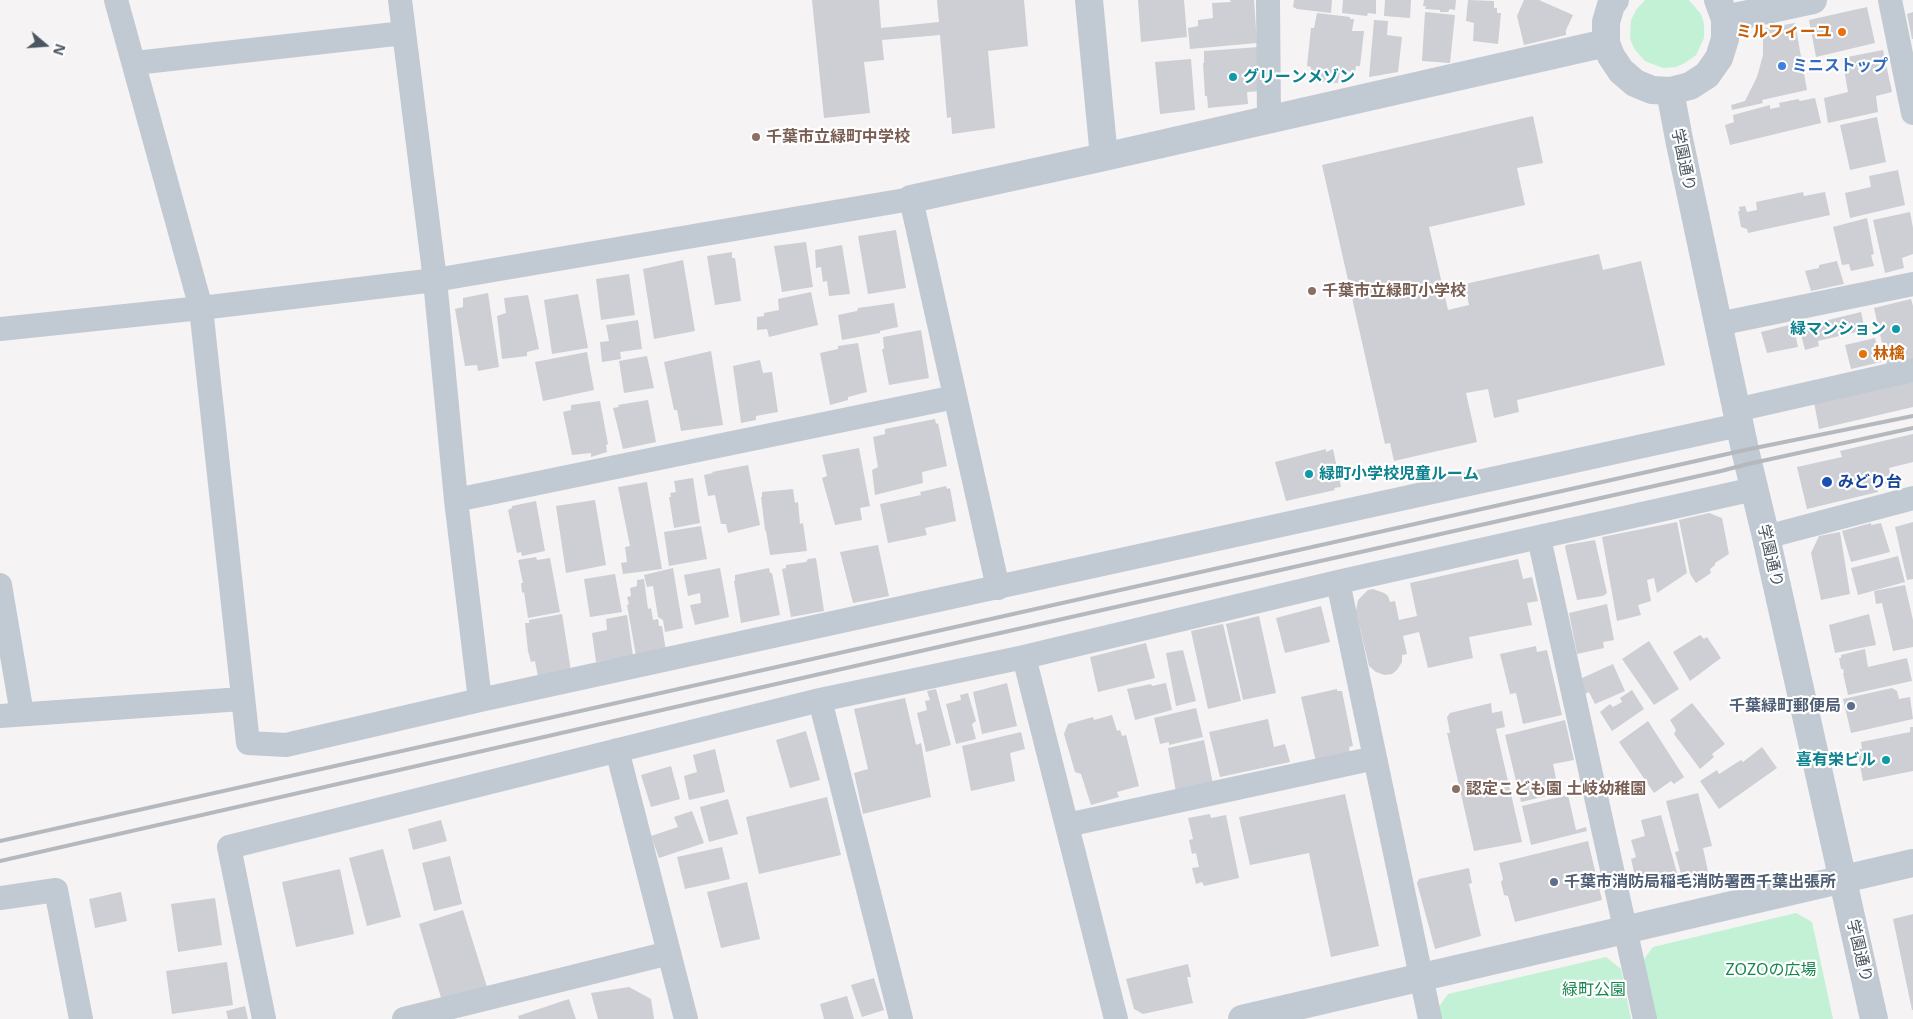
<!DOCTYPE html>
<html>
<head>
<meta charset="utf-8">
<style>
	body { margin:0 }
	#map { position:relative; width:1913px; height:1019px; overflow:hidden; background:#f5f3f3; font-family:"Noto Sans",sans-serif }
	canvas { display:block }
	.north { position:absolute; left:20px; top:20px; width:50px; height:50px; -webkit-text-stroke:4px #fff; paint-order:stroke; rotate:108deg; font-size:14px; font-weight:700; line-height:20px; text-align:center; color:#4a5661 }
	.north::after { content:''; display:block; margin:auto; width:18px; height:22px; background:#4a5661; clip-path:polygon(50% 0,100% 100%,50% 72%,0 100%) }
</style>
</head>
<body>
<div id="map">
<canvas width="1913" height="1019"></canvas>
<div class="north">N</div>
</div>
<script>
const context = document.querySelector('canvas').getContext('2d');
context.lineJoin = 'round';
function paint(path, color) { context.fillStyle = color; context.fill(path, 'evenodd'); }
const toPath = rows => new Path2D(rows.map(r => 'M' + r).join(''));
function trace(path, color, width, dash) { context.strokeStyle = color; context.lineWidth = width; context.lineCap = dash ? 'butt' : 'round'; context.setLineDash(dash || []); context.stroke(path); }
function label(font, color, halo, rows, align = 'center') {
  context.font = font + ' "Noto Sans","Noto Sans JP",sans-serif'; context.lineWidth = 4.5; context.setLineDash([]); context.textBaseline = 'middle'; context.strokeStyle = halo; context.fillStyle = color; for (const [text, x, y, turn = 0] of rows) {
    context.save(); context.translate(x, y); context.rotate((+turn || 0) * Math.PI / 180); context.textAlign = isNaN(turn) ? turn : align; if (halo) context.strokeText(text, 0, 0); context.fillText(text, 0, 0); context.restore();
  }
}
paint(toPath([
	[1689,0,1701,14,1704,24,1704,38,1696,55,1685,63,1676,67,1663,68,1645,61,1635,50,1630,39,1631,20,1636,10,1645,0],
	[1796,913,1812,922,1833,1019,1656,1019,1642,962,1653,947],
	[1606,957,1621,969,1631,1019,1440,1019,1438,1008,1448,994]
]), '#c3f1d5');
paint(toPath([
	[812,0,879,0,881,28,939,22,937,0,1024,0,1028,46,988,51,995,128,952,134,951,117,947,118,940,35,882,40,884,60,864,62,870,113,824,118],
	[1138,0,1184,0,1187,37,1141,42],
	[1230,0,1254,0,1257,43,1190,49,1188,28,1198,26,1198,20,1213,18,1212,3,1231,2],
	[1294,0,1332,0,1331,13,1297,9,1293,7],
	[1343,0,1376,0,1376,14,1368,13,1367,16,1342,13],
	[1385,0,1411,0,1410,18,1384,16],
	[1424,0,1456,0,1455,10,1450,9,1448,12,1440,12,1440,10,1425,9,1426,6,1423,6],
	[1468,0,1494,1,1494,8,1497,8,1497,13,1501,13,1498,44,1473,41,1474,23,1466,21],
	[1524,0,1539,0,1573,15,1566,30,1566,35,1524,45,1517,16],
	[1867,7,1875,43,1816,57,1809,20],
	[1425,12,1455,15,1450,63,1422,61],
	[1913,12,1913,39,1912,39,1907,14],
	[1317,13,1350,17,1350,19,1354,19,1352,31,1364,31,1360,66,1356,66,1355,72,1340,71,1338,83,1310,81,1311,67,1307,66,1311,28,1314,28],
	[1374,20,1388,21,1387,35,1402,37,1398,72,1369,77],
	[1795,23,1807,90,1762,100,1763,103,1732,110,1731,105,1745,101,1757,77,1763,55,1763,38,1761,29],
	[1259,47,1262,91,1247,92,1248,104,1208,108,1207,96,1205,96,1203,63,1204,63,1204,51],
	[1883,50,1892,92,1876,96,1878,112,1828,123,1824,98,1848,92,1842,58],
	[1191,59,1195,110,1160,114,1155,62],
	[1815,98,1821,123,1730,145,1725,125,1734,122,1733,115,1770,105,1770,109,1780,107,1779,103,1798,99,1800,101],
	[1533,116,1543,163,1517,168,1525,205,1429,227,1448,310,1469,305,1465,284,1599,254,1603,270,1641,261,1665,365,1517,400,1519,412,1494,418,1488,389,1466,393,1477,442,1394,461,1390,443,1385,444,1322,165],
	[1877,117,1886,162,1850,170,1840,125],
	[1898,170,1905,205,1850,218,1845,193,1871,187,1869,176],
	[1803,192,1804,196,1825,192,1830,215,1748,233,1747,229,1741,227,1738,211,1740,211,1739,207,1745,206,1747,212,1757,210,1756,202],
	[1910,212,1913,228,1913,254,1902,258,1904,268,1885,273,1873,220],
	[1867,218,1874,254,1871,255,1874,266,1851,271,1849,264,1842,265,1833,227],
	[896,230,906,288,868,294,858,236],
	[806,242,813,287,782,292,774,246],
	[842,245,850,294,829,296,827,281,823,282,821,267,816,268,815,250],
	[732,252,732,258,735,258,741,301,715,305,707,256],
	[683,260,695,331,654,339,643,269],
	[1837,261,1844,284,1811,291,1805,271,1819,268,1819,265],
	[629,274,635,315,601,320,596,279],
	[811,292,818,325,769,337,767,329,757,330,757,317,764,316,764,313,779,310,778,299],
	[488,293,499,367,478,371,477,365,465,366,455,309,463,307,463,298],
	[578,294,588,348,552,354,544,300],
	[528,295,539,349,527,352,527,356,502,359,497,316,506,313,504,298],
	[1911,299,1913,306,1913,359,1887,365,1874,308],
	[894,303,898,327,880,331,880,333,842,340,838,315,857,311,858,308],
	[1861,312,1865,330,1818,341,1819,346,1805,350,1799,327],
	[638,320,642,349,620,352,621,359,602,362,600,342,609,341,606,325],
	[1793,324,1798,347,1767,353,1761,332],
	[921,330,929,378,889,385,882,349,884,349,883,337],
	[1875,338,1881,362,1851,369,1845,345],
	[858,343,867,392,848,397,848,400,830,405,820,353,838,349,838,346],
	[711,351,723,425,681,431,677,410,674,410,664,362],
	[587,352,594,390,543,401,535,362],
	[647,356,654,388,624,393,619,361],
	[760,360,763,373,772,372,778,412,756,416,756,420,741,423,733,366],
	[1913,381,1913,407,1819,429,1814,402],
	[648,400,656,442,623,449,613,408,619,407,618,405],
	[600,401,608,444,606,445,607,452,591,457,591,453,572,455,563,412,571,410,571,405],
	[935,419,936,424,938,423,947,466,922,472,923,483,875,495,872,470,878,467,873,437,885,434,885,429],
	[1913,434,1913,462,1889,468,1892,482,1877,486,1878,492,1807,509,1797,467,1842,457,1840,451],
	[859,448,870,506,860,508,862,520,835,525,822,478,827,476,822,455],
	[1326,449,1326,452,1333,449,1341,487,1334,488,1335,490,1286,501,1275,462],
	[748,465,760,525,728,533,726,524,721,524,715,495,708,496,704,475,713,473,712,472],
	[693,478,700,523,674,528,669,497,671,497,670,493,676,492,674,481],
	[647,482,662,569,623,574,621,563,627,562,625,547,630,546,618,487],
	[946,486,947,489,950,488,956,521,925,528,927,535,888,543,880,504,921,495,920,492],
	[793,489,795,503,798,502,800,524,803,523,807,551,770,555,766,531,765,530,761,497,762,497,762,492],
	[595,500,606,565,566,573,556,506],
	[536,501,545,551,522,556,521,552,517,553,508,510,512,508,512,506],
	[1709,513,1722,518,1729,554,1715,563,1715,565,1710,569,1711,573,1696,583,1690,574,1679,520],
	[1677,522,1687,573,1657,593,1654,578,1647,580,1651,601,1638,605,1641,615,1617,621,1602,537],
	[1913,522,1913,579,1907,580,1895,527],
	[1871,523,1871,525,1881,523,1890,552,1851,562,1842,531],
	[701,526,707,559,669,566,664,532],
	[1840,532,1850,594,1821,600,1811,553,1819,536],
	[1595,540,1607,593,1603,596,1577,600,1565,547,1566,545],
	[878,545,889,596,853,603,840,552],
	[1898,556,1905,582,1858,595,1851,568],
	[536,557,537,560,550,558,560,612,528,618,524,592,522,593,521,583,523,583,518,560],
	[816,558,824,611,791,617,782,569,786,568,786,565,806,562,808,559],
	[1518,559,1523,579,1532,577,1538,601,1527,603,1532,625,1469,637,1473,658,1428,668,1419,632,1403,636,1407,654,1402,655,1402,662,1397,670,1392,674,1385,675,1376,672,1369,666,1356,611,1358,600,1368,590,1373,589,1384,593,1388,596,1390,602,1395,601,1399,620,1417,616,1410,583],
	[673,568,683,628,665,632,663,620,658,617,653,586,647,587,644,575],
	[720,568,729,617,695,625,690,605,701,603,700,593,688,596,684,575],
	[769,568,770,573,772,573,780,615,741,623,734,581,735,581,735,575],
	[615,574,622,612,590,617,584,579],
	[644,579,648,609,651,608,653,620,658,619,659,626,662,626,666,651,636,656,627,605,629,604,627,597,631,596,630,588,637,586,637,580],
	[1905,585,1913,620,1913,647,1893,651,1882,603,1876,604,1874,591],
	[1607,604,1614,640,1603,642,1604,648,1577,654,1569,613],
	[1321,606,1330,642,1285,653,1276,618],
	[562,614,571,671,538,677,535,661,531,662,528,651,525,623,529,623,529,620],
	[1869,614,1876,645,1835,653,1829,625],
	[627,615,633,656,596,662,592,633,607,630,606,619],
	[1259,616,1276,693,1243,700,1226,624],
	[1223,624,1241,701,1208,709,1191,631],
	[1700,635,1704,639,1707,637,1721,658,1690,681,1673,652],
	[1649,641,1679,689,1654,705,1622,659],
	[1146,643,1155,678,1098,692,1090,657],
	[1536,646,1537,652,1547,650,1562,715,1523,724,1516,693,1510,694,1500,654],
	[1865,649,1868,667,1907,658,1912,681,1848,695,1843,673,1844,673,1843,669,1841,669,1839,658,1841,658,1841,655],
	[1183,650,1196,701,1176,706,1166,653],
	[1613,664,1625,691,1595,704,1589,692,1585,694,1580,679],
	[1007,683,1017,726,982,734,973,692],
	[1166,683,1172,710,1135,720,1127,689,1151,684,1152,686],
	[1892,688,1897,691,1899,699,1910,697,1913,719,1851,733,1843,699],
	[936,689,951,745,926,752,917,713,927,710,925,701,930,700,927,691],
	[1337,689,1337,691,1342,691,1353,746,1349,747,1350,755,1316,762,1301,697],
	[1632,690,1644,709,1612,731,1600,712,1610,704,1613,707,1622,702,1620,698],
	[968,693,976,721,972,724,976,739,956,744,946,704,961,700,960,695],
	[905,698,916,745,921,743,931,797,863,814,854,773,868,769,854,709],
	[1491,703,1492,713,1502,711,1505,727,1496,729,1522,842,1474,851,1447,733,1450,733,1447,717,1450,713],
	[1692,703,1725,744,1712,754,1714,757,1700,769,1674,734,1676,730,1670,720],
	[1196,708,1203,737,1169,745,1169,742,1160,744,1154,718],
	[1112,715,1117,731,1120,730,1122,736,1126,735,1139,786,1117,792,1119,797,1091,805,1081,774,1075,772,1064,734,1068,724,1093,717,1094,720],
	[1268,719,1274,747,1285,744,1290,762,1220,777,1209,732],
	[1565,720,1574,760,1553,764,1559,793,1521,802,1505,735],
	[1648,721,1684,777,1674,784,1671,781,1654,793,1619,742],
	[1910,727,1913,727,1913,771,1863,781,1857,750,1862,749,1861,742,1910,732],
	[806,731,820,780,790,788,776,740],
	[1021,732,1025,749,1010,753,1015,781,971,791,962,746],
	[1204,740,1213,784,1176,792,1168,748],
	[1762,747,1777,768,1719,809,1700,781,1717,770,1719,774,1741,760,1743,762],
	[715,749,725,792,689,800,684,776,697,772,693,755],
	[671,766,680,799,651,807,641,775],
	[1698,793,1712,846,1703,848,1710,881,1685,888,1675,852,1679,851,1666,801],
	[1345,794,1379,946,1331,957,1309,853,1250,865,1239,817],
	[1568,795,1576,830,1586,827,1587,831,1531,845,1522,806],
	[827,797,841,855,759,874,746,817],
	[728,799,738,834,709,842,700,807],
	[692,811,704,843,659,858,651,836,678,827,674,817],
	[1210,814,1211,818,1226,815,1239,878,1204,886,1202,882,1196,884,1192,868,1199,867,1196,853,1192,854,1189,840,1193,839,1188,818],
	[1661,815,1677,873,1637,885,1631,859,1636,857,1631,840,1645,836,1641,820],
	[441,820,447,841,413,850,408,829],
	[1588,841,1602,900,1515,922,1508,896,1504,895,1501,882,1503,879,1499,863],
	[722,847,730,879,685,889,677,857],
	[383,849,401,917,367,926,349,858],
	[450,856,462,904,434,911,422,863],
	[1469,868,1472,883,1469,884,1481,936,1435,949,1417,883,1419,879],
	[340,869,354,934,296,947,282,882],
	[747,882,760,939,721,948,707,892],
	[121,892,127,921,95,928,89,899],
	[215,898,222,945,178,952,171,904],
	[463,910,487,987,442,1001,419,924],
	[1913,914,1913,1010,1912,1010,1893,919],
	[227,962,233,1005,172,1014,166,971],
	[1188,964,1191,977,1187,977,1193,1003,1143,1014,1134,1009,1126,979],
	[874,978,884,1010,862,1017,851,985],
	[629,987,651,999,654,1019,598,1019,591,993],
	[847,996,854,1019,824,1019,820,1004],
	[569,999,576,1019,519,1019,518,1016],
	[245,1006,248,1019,228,1019,226,1011]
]), '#cdcfd5');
trace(toPath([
	[116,0,201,308,248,743,286,745,480,700,1739,425],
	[400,0,435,280,456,500,480,700],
	[1268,0,1269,119],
	[1890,0,1913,113],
	[135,63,404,33],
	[1718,324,1913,284],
	[0,329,201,308,435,280,911,199,998,588],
	[1736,410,1913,370],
	[456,500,955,397],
	[1766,537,1913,498],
	[1539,538,1645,1019],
	[1338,582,1430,1019],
	[0,585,22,714],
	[1024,657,1116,1019],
	[820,700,901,1019],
	[0,716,242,699],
	[617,750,686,1019],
	[1067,825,1375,758],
	[0,898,56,890,81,1019],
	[264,1019,229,847,820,700,1024,657,1338,582,1754,489],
	[404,1019,669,953]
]), '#c1cad2', 24);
trace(toPath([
	[1089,0,1104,157],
	[1615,0,1611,5,1606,22,1606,43,1611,56,1621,71,1635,83,1652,90,1670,91,1690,86,1707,75,1719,58,1725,39,1725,19,1718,0],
	[1725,19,1813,0],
	[1670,91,1679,139,1745,450,1766,537,1874,1019],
	[911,199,1104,157,1606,43],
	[1242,1019,1913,863]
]), '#c1cad2', 28);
trace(toPath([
	[0,841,1745,450,1913,416],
	[0,861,969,640,1721,471,1748,464,1913,428]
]), '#b5b8bd', 4);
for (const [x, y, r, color] of [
	[1842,32,5,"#e8710a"],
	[1782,66,5,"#3f7fe0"],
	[1233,77,5,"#0f9aa8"],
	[756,137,5,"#8d6e63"],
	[1312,291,5,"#8d6e63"],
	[1896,329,5,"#0f9aa8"],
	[1863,354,5,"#e8710a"],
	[1309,474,5,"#0f9aa8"],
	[1827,482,6,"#1a4fb4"],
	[1851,706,5,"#5c6f8a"],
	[1886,760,5,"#0f9aa8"],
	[1456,789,5,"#8d6e63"],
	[1554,882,5,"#5c6f8a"]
]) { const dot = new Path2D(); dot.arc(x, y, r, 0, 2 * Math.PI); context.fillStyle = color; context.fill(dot); trace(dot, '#fff', 2); }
label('bold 16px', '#c56008', '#fff', [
	["ミルフィーユ",1832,32],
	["林檎",1873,354,"left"]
], 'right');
label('bold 16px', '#366cbe', '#fff', [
	["ミニストップ",1792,66]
], 'left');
label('bold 16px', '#0d838f', '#fff', [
	["グリーンメゾン",1243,77],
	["緑マンション",1886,329,"right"],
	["緑町小学校児童ルーム",1319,474],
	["喜有栄ビル",1876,760,"right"]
], 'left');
label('bold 16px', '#785e54', '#fff', [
	["千葉市立緑町中学校",766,137],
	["千葉市立緑町小学校",1322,291],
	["認定こども園 土岐幼稚園",1466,789]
], 'left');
label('16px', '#4a5661', '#fff', [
	["学園通り",1683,160,78],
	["学園通り",1770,556,77],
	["学園通り",1859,951,77]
]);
label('bold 16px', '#164399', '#fff', [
	["みどり台",1838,482]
], 'left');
label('bold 16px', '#4e5e75', '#fff', [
	["千葉緑町郵便局",1841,706],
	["千葉市消防局稲毛消防署西千葉出張所",1564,882,"left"]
], 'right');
label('16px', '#17864f', '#fff', [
	["ZOZOの広場",1771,970],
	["緑町公園",1594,990]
]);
</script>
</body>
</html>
